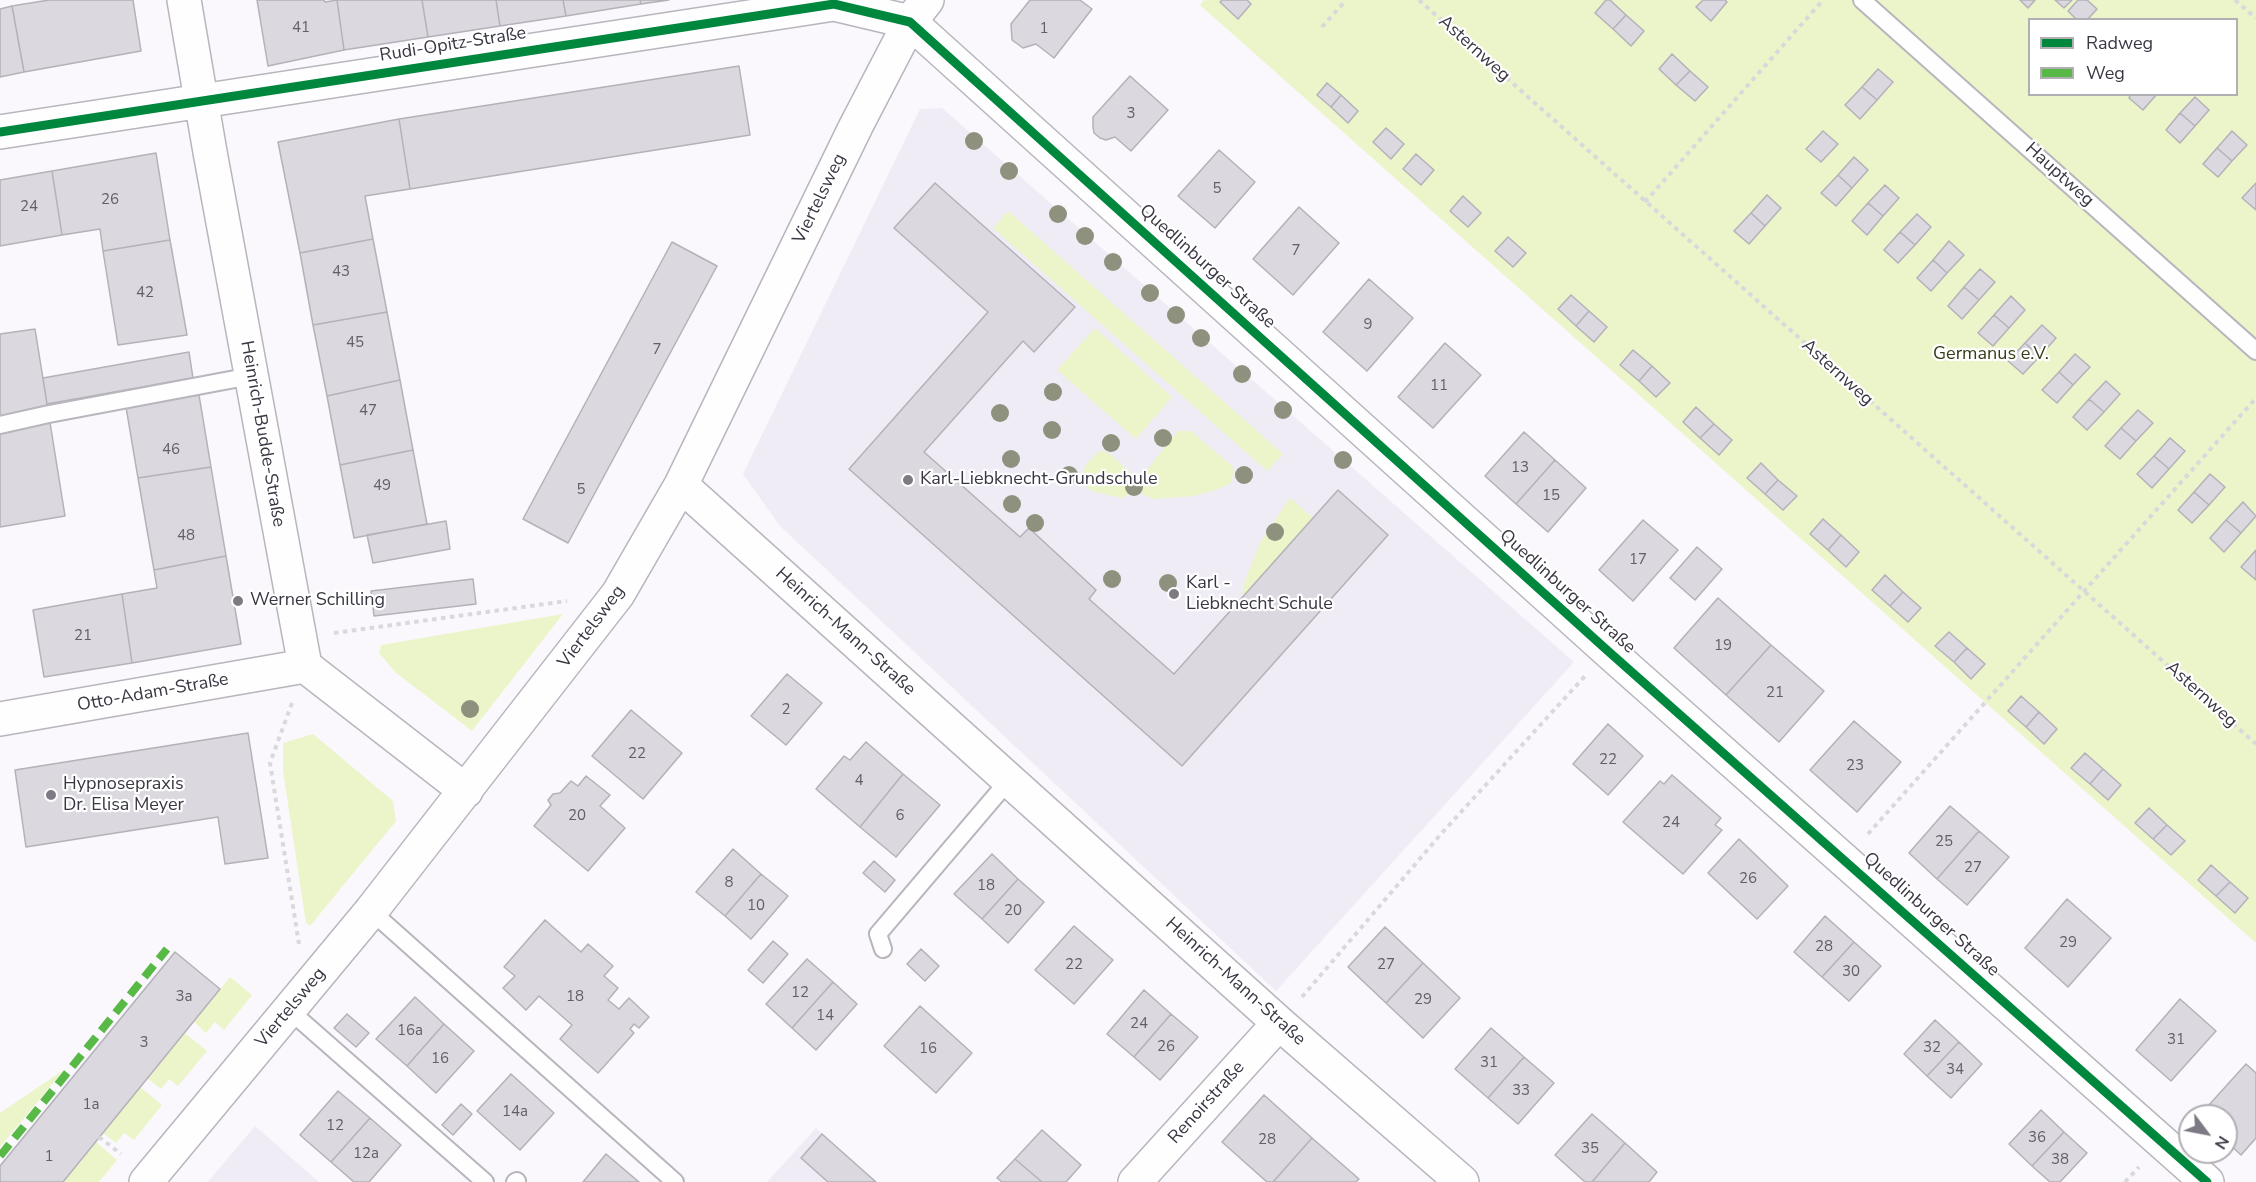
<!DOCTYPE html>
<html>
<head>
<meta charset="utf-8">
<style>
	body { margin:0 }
	#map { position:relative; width:2256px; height:1182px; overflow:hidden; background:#faf8fc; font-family:"Nunito Sans",sans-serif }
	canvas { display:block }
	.legend { position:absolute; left:2028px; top:18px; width:210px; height:78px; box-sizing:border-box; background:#fff; border:2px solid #b1afb4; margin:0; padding:8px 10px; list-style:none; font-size:18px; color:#3b3643 }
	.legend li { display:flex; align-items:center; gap:12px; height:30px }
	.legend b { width:30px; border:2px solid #b1afb4 }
	.north { position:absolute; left:2178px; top:1104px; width:60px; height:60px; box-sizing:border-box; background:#fff; border:2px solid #b1afb4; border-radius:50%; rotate:122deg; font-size:16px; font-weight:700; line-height:24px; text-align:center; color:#3b3643 }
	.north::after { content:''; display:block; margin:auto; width:21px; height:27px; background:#7e7a84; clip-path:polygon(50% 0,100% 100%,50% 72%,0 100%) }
</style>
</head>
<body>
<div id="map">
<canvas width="2256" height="1182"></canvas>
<ul class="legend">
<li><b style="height:8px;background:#00873e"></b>Radweg</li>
<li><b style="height:8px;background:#58b947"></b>Weg</li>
</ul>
<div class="north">N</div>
</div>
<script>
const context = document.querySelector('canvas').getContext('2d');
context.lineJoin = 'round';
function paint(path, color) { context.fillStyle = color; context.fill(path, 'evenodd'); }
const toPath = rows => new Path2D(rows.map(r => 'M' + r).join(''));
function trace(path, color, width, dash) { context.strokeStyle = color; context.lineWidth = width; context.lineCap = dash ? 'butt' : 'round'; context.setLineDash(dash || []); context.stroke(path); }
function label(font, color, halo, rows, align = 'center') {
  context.font = font + ' "Nunito Sans",sans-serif'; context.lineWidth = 4.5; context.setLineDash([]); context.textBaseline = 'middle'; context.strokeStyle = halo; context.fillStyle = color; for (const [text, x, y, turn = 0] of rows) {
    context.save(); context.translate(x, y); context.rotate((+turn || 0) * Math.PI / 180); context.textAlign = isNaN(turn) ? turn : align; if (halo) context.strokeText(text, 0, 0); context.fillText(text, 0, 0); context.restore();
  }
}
paint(toPath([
	[942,108,1574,662,1276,991,780,526,743,474,920,109],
	[255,1126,319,1182,208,1182],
	[816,1128,876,1182,767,1182]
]), '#efecf6');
paint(toPath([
	[1204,0,2256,0,2256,943,1200,5],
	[2030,20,2236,20,2236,94,2030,94],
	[1008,211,1283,454,1267,471,993,228],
	[1095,328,1172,397,1136,439,1057,370],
	[1178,431,1191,431,1231,465,1234,471,1231,483,1216,490,1194,496,1152,499,1140,492,1138,481],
	[1103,451,1109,453,1131,473,1134,480,1133,487,1127,496,1122,498,1095,492,1087,488,1083,482,1082,474,1085,466,1098,452],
	[1290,498,1313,518,1244,596,1242,594,1246,578,1260,543],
	[563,614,472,731,395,672,379,653,381,645],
	[313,734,393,801,396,821,310,926,306,923,283,771,283,743],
	[230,977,252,995,224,1030,215,1022,206,1033,194,1022],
	[185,1033,207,1051,178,1086,169,1079,161,1089,147,1078],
	[65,1069,0,1147,0,1113],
	[140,1087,162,1105,134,1140,124,1133,116,1143,103,1133],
	[96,1142,117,1160,99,1182,63,1182]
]), '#ebf5c9');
const building = toPath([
	[49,0,133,0,141,51,24,72,12,6,49,0],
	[257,0,324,0,325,2,337,0,344,50,268,66,257,0],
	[337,0,422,0,428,37,344,50,337,0],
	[422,0,496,0,500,26,428,37,422,0],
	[496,0,563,0,566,16,500,26,496,0],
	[563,0,640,0,641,4,566,16,563,0],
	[640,0,669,0,641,4,640,0],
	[1030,0,1080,0,1092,9,1054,58,1036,44,1023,48,1012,40,1011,24,1030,0],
	[1222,0,1247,0,1251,4,1238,19,1220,2,1222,0],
	[1606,0,1610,0,1626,15,1613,29,1595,13,1606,0],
	[1703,0,1725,0,1727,2,1711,21,1696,7,1703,0],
	[2020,0,2035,0,2028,8,2020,0],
	[2055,0,2072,0,2064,8,2055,0],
	[2078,0,2087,0,2097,9,2087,20,2077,20,2068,11,2078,0],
	[12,6,24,72,0,77,0,9,12,6],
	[1626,15,1644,31,1631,46,1613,29,1626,15],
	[1672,54,1690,71,1676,85,1659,69,1672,54],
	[739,66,750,135,410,189,399,119,739,66],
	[1878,69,1893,82,1877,100,1862,87,1878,69],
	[1690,71,1708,87,1695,101,1676,85,1690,71],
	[1130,76,1168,110,1131,151,1115,137,1106,140,1100,138,1094,133,1093,127,1093,117,1130,76],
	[1327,83,1341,95,1331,107,1317,95,1327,83],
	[1862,87,1877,100,1860,119,1845,105,1862,87],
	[2131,94,2157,94,2143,110,2129,98,2131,94],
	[1341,95,1358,111,1348,123,1331,107,1341,95],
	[2195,97,2209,110,2195,126,2180,113,2195,97],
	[2180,113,2195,126,2180,143,2166,130,2180,113],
	[399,119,410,189,365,196,373,239,300,253,278,142,399,119],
	[1386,128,1404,144,1391,159,1373,142,1386,128],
	[1823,131,1838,144,1821,162,1806,149,1823,131],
	[2232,131,2247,145,2232,161,2217,148,2232,131],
	[2217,148,2232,161,2218,177,2203,164,2217,148],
	[1219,150,1255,182,1215,228,1178,196,1219,150],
	[156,153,170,240,103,251,100,229,62,235,52,171,156,153],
	[1416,154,1434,170,1421,185,1403,169,1416,154],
	[1854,157,1868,170,1852,188,1838,175,1854,157],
	[52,171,62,235,0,246,0,180,52,171],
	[1838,175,1852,188,1836,206,1821,193,1838,175],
	[935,183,1075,307,1034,352,1023,341,924,452,1020,537,1029,528,1096,590,1089,599,1174,674,1338,490,1388,535,1182,766,849,469,988,312,894,228,935,183],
	[2256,183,2256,210,2242,198,2256,183],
	[1885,185,1899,198,1883,216,1868,203,1885,185],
	[1767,195,1781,208,1765,226,1751,213,1767,195],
	[1463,196,1481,213,1468,227,1450,211,1463,196],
	[1868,203,1883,216,1867,235,1852,221,1868,203],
	[1299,207,1339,243,1293,295,1253,259,1299,207],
	[1751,213,1765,226,1749,244,1734,231,1751,213],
	[1917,214,1931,227,1915,245,1900,232,1917,214],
	[1900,232,1915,245,1898,263,1884,250,1900,232],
	[1508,237,1526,253,1513,267,1495,251,1508,237],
	[373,239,387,312,313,325,300,253,373,239],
	[170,240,187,335,118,345,103,251,170,240],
	[1949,241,1964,255,1947,273,1933,260,1949,241],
	[672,242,717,266,568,543,523,519,672,242],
	[1933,260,1947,273,1931,291,1917,278,1933,260],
	[1980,269,1995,282,1979,300,1964,287,1980,269],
	[1369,279,1413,318,1367,371,1323,332,1369,279],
	[1964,287,1979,300,1962,319,1948,306,1964,287],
	[1571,295,1589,311,1576,326,1558,309,1571,295],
	[2011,296,2025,310,2009,328,1994,315,2011,296],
	[1589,311,1607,327,1594,342,1576,326,1589,311],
	[387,312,400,380,327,396,313,325,387,312],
	[1994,315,2009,328,1993,346,1978,333,1994,315],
	[2042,325,2056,338,2040,356,2025,343,2042,325],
	[35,329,65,516,0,527,0,334,35,329],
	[1445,343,1481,375,1433,428,1398,397,1445,343],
	[2025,343,2040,356,2023,374,2008,361,2025,343],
	[1633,350,1652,366,1639,381,1620,365,1633,350],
	[189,352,193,378,47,404,43,378,189,352],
	[2075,354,2090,367,2073,385,2059,372,2075,354],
	[1652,366,1670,383,1656,397,1639,381,1652,366],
	[2059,372,2073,385,2057,403,2042,390,2059,372],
	[400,380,413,450,340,465,327,396,400,380],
	[2106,381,2120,394,2104,412,2089,399,2106,381],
	[199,395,211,467,138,478,126,407,199,395],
	[2089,399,2104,412,2087,430,2073,417,2089,399],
	[1696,407,1714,424,1700,438,1683,422,1696,407],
	[2138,410,2153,423,2136,441,2121,428,2138,410],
	[1714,424,1732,440,1719,455,1700,438,1714,424],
	[2121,428,2136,441,2120,459,2105,446,2121,428],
	[1524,432,1555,460,1516,504,1485,476,1524,432],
	[2170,438,2185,451,2169,469,2154,456,2170,438],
	[413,450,427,524,354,538,340,465,413,450],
	[2154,456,2169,469,2152,488,2137,474,2154,456],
	[1555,460,1586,488,1548,532,1516,504,1555,460],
	[1761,463,1778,480,1765,494,1747,478,1761,463],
	[211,467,226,556,154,570,138,478,211,467],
	[2210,474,2225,487,2209,505,2194,492,2210,474],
	[1778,480,1797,496,1783,510,1765,494,1778,480],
	[2194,492,2209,505,2192,523,2178,510,2194,492],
	[2243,502,2256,516,2241,533,2226,520,2243,502],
	[1823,519,1841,535,1828,550,1810,534,1823,519],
	[1643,520,1678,550,1633,601,1599,570,1643,520],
	[2226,520,2241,533,2224,552,2210,538,2226,520],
	[446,521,450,549,373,563,367,535,446,521],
	[1841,535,1859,552,1846,567,1828,550,1841,535],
	[1697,547,1722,569,1695,600,1670,578,1697,547],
	[2256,550,2256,580,2241,567,2256,550],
	[226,556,241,644,132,663,122,594,157,588,154,570,226,556],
	[1885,575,1903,592,1890,606,1872,590,1885,575],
	[473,579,476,604,374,616,371,591,473,579],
	[1903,592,1921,608,1908,622,1890,606,1903,592],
	[122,594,132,663,44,677,33,610,122,594],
	[1718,598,1771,645,1726,695,1674,648,1718,598],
	[1949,632,1967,648,1954,662,1935,646,1949,632],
	[1771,645,1824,691,1779,742,1726,695,1771,645],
	[1967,648,1985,664,1971,679,1954,662,1967,648],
	[787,674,822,703,786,745,751,716,787,674],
	[2021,696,2039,712,2026,727,2008,711,2021,696],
	[631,710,682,753,643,799,592,756,631,710],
	[2039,712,2057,729,2044,744,2026,727,2039,712],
	[1854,721,1901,762,1857,812,1810,770,1854,721],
	[1608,724,1643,756,1608,795,1573,764,1608,724],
	[248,733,268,858,225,864,218,817,26,847,15,770,248,733],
	[866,742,903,774,860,827,816,789,844,756,850,760,866,742],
	[2085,753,2103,769,2090,784,2071,768,2085,753],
	[2103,769,2121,785,2108,800,2090,784,2103,769],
	[903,774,940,805,896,857,860,827,903,774],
	[1672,775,1721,818,1715,825,1722,830,1683,874,1623,822,1660,781,1664,784,1672,775],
	[586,776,610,795,600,806,625,828,588,871,534,826,551,805,548,800,553,794,560,793,571,781,578,786,586,776],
	[1950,806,1979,831,1937,879,1909,853,1950,806],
	[2149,808,2167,825,2153,839,2135,823,2149,808],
	[2167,825,2185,841,2171,855,2153,839,2167,825],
	[1979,831,2009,857,1967,905,1937,879,1979,831],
	[1739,839,1788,886,1757,919,1708,873,1739,839],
	[733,849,761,874,725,916,696,892,733,849],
	[992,854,1018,879,982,919,954,894,992,854],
	[874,861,895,880,885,892,863,873,874,861],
	[2211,865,2230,882,2216,896,2198,880,2211,865],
	[761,874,788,896,751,939,725,916,761,874],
	[1018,879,1044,902,1008,943,982,919,1018,879],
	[2230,882,2248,898,2235,913,2216,896,2230,882],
	[2067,899,2111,938,2068,987,2025,948,2067,899],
	[1825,916,1854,942,1822,977,1794,952,1825,916],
	[545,920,581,952,588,944,613,966,604,976,618,988,608,1000,619,1009,629,998,649,1017,639,1028,634,1024,630,1029,634,1033,598,1073,560,1039,572,1025,539,996,526,1010,503,988,515,976,504,967,545,920],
	[1074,926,1113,960,1074,1004,1035,970,1074,926],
	[1385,927,1423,963,1386,1003,1348,967,1385,927],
	[773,941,788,954,763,983,748,970,773,941],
	[1854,942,1881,966,1849,1001,1822,977,1854,942],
	[921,949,939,966,925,981,907,964,921,949],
	[175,952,220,989,63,1182,0,1182,0,1166,175,952],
	[807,959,833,982,792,1028,766,1004,807,959],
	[1423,963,1460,998,1423,1038,1386,1003,1423,963],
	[833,982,857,1004,816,1050,792,1028,833,982],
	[1144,990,1171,1014,1134,1057,1107,1034,1144,990],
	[415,997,444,1024,407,1066,376,1039,415,997],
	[2180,999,2216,1031,2171,1081,2136,1050,2180,999],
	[920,1006,972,1053,936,1093,884,1046,920,1006],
	[347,1014,369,1033,356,1047,334,1028,347,1014],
	[1171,1014,1198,1037,1160,1080,1134,1057,1171,1014],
	[1935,1020,1959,1042,1927,1076,1904,1054,1935,1020],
	[444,1024,474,1051,436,1093,407,1066,444,1024],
	[1491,1028,1524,1057,1488,1098,1455,1069,1491,1028],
	[1959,1042,1982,1064,1951,1098,1927,1076,1959,1042],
	[1524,1057,1554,1083,1518,1124,1488,1098,1524,1057],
	[2246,1064,2256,1073,2256,1138,2241,1155,2226,1141,2226,1116,2199,1116,2246,1064],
	[511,1074,554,1113,520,1150,477,1111,511,1074],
	[338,1091,370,1118,331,1162,300,1135,338,1091],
	[1264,1095,1312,1138,1273,1182,1267,1182,1222,1142,1264,1095],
	[461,1104,472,1114,453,1135,442,1125,461,1104],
	[2041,1110,2064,1132,2032,1166,2009,1144,2041,1110],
	[1592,1114,1625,1143,1592,1182,1585,1182,1555,1155,1592,1114],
	[370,1118,401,1145,369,1182,354,1182,331,1162,370,1118],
	[1042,1130,1081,1165,1066,1182,1042,1182,1015,1159,1042,1130],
	[2064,1132,2087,1153,2060,1182,2050,1182,2032,1166,2064,1132],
	[822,1134,876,1182,828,1182,801,1158,822,1134],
	[1312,1138,1359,1179,1356,1182,1273,1182,1312,1138],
	[1625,1143,1657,1172,1649,1182,1592,1182,1625,1143],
	[606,1154,639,1182,583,1182,606,1154],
	[1015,1159,1042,1182,1002,1182,997,1178,1015,1159]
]);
paint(building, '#dbd8df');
trace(building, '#b4b1b9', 1.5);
const lane = toPath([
	[1862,0,2256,351],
	[0,425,49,414,251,376],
	[371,911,675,1182],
	[883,949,878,934,1009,780],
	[289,1010,485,1182],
	[515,1182,517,1181]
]);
const street = toPath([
	[184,0,210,152,305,666,466,791],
	[0,132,834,4,910,22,1608,651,2207,1182],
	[681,485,1279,1023,1462,1182],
	[0,719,305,666],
	[146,1182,371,911,618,594,681,485,856,126,910,22,927,0],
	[1135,1182,1279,1023]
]);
trace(lane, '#b8b5bd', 20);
trace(street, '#b8b5bd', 36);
trace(toPath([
	[1419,0,2256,744],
	[2235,0,2256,18],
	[1322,27,1346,0],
	[1645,202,1823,0],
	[334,633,567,601],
	[292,703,270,763,299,944],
	[1868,834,2256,398],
	[1302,997,1441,834,1585,676],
	[99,1137,121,1154],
	[2125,1182,2139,1167]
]), '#d9d8db', 4, [4.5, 4.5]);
trace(lane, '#fefeff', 16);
trace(street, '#fefeff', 33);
trace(toPath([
	[0,1156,167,949]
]), '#58b947', 8, [15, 8]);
trace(toPath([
	[0,132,834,4,910,22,1608,651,2207,1182]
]), '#00873e', 9);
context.fillStyle = '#8e917d';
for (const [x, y] of [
	[974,141],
	[1009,171],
	[1058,214],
	[1085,236],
	[1113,262],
	[1150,293],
	[1176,315],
	[1201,338],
	[1242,374],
	[1053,392],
	[1283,410],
	[1000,413],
	[1052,430],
	[1163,438],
	[1111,443],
	[1011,459],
	[1343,460],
	[1069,475],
	[1244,475],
	[1134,487],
	[1012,504],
	[1035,523],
	[1275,532],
	[1112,579],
	[1168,583],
	[470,709]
]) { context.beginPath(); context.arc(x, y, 9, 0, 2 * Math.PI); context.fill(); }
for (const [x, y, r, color] of [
	[908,480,6,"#7e7a84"],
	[1174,594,6,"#7e7a84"],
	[238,601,6,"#7e7a84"],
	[51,795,6,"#7e7a84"]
]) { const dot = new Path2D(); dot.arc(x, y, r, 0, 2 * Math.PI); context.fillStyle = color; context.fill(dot); trace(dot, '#fff', 2); }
label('15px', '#635e6a', null, [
	["41",301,28],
	["1",1044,29],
	["3",1131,114],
	["5",1217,189],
	["26",110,200],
	["24",29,207],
	["7",1296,251],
	["43",341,272],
	["42",145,293],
	["9",1368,325],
	["45",355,343],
	["7",657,350],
	["11",1439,386],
	["47",368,411],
	["46",171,450],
	["13",1520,468],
	["49",382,486],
	["5",581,490],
	["15",1551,496],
	["48",186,536],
	["17",1638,560],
	["21",83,636],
	["19",1723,646],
	["21",1775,693],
	["2",786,710],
	["22",637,754],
	["22",1608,760],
	["23",1855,766],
	["4",859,781],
	["20",577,816],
	["6",900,816],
	["24",1671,823],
	["25",1944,842],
	["27",1973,868],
	["26",1748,879],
	["8",729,883],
	["18",986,886],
	["10",756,906],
	["20",1013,911],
	["29",2068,943],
	["28",1824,947],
	["22",1074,965],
	["27",1386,965],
	["30",1851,972],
	["12",800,993],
	["3a",184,997],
	["18",575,997],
	["29",1423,1000],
	["14",825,1016],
	["24",1139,1024],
	["16a",410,1031],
	["31",2176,1040],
	["3",144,1043],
	["26",1166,1047],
	["32",1932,1048],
	["16",928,1049],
	["16",440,1059],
	["31",1489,1063],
	["34",1955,1070],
	["33",1521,1091],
	["1a",91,1105],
	["14a",515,1112],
	["12",335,1126],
	["36",2037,1138],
	["28",1267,1140],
	["35",1590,1149],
	["12a",366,1154],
	["1",49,1157],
	["38",2060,1160]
]);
label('18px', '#3b3643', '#fff', [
	["Rudi-Opitz-Straße",453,45,-9],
	["Asternweg",1474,49,42],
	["Hauptweg",2059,175,42],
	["Viertelsweg",820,199,-64],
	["Quedlinburger Straße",1207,267,42],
	["Asternweg",1837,373,42],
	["Heinrich-Budde-Straße",262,434,80],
	["Quedlinburger Straße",1567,592,42],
	["Viertelsweg",592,627,-53],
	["Heinrich-Mann-Straße",845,632,42],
	["Otto-Adam-Straße",153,693,-10],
	["Asternweg",2201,695,42],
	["Quedlinburger Straße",1931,915,42],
	["Heinrich-Mann-Straße",1235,982,42],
	["Viertelsweg",291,1008,-50],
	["Renoirstraße",1207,1103,-48]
]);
label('18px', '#353d15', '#fff', [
	["Germanus e.V.",1991,355]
]);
label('18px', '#3b3643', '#fff', [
	["Karl-Liebknecht-Grundschule",920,480],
	["Karl -",1186,584],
	["Liebknecht Schule",1186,605],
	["Werner Schilling",250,601],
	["Hypnosepraxis",63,785],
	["Dr. Elisa Meyer",63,806]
], 'left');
</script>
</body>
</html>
